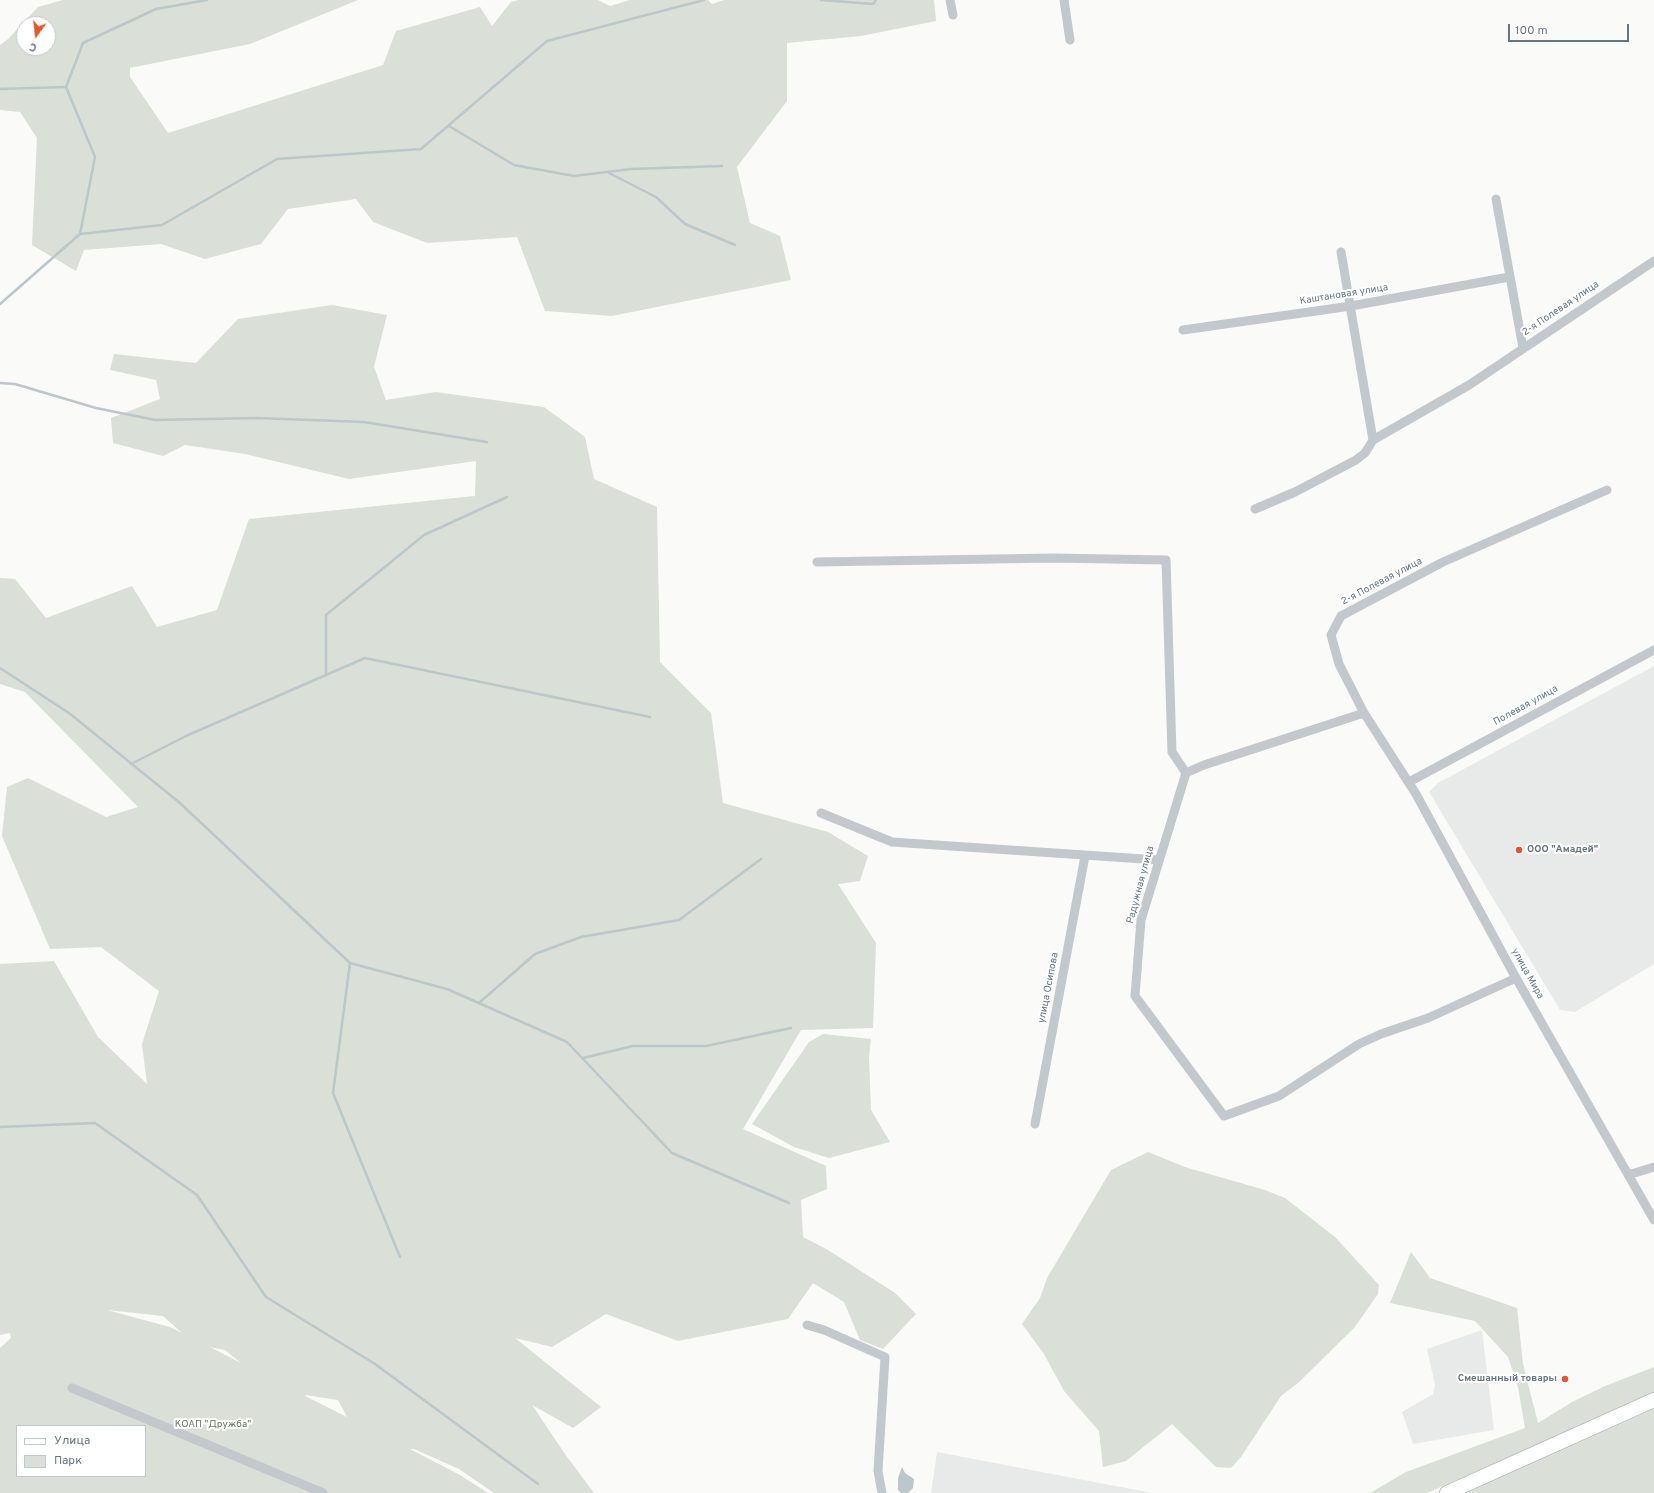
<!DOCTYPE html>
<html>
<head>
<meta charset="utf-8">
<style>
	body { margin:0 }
	#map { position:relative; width:1654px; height:1493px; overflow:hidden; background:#fafaf8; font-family:Overpass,sans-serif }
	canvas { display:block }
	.legend { position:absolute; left:16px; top:1425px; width:130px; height:52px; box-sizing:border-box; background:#fff; border:1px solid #c1c8cd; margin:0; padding:5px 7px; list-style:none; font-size:12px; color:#657683 }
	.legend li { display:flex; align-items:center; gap:8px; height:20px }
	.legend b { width:20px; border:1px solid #c1c8cd }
	.north { position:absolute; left:16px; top:16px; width:40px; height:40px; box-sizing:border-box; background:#fff; border:1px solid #c1c8cd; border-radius:50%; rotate:195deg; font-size:11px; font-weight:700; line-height:16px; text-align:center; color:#657683 }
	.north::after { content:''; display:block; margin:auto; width:14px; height:18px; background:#e4572e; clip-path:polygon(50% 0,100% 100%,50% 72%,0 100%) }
	.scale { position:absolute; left:1508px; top:24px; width:121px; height:18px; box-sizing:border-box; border:2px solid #657683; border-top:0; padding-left:5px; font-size:12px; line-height:14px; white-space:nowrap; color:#657683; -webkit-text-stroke:3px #fff; paint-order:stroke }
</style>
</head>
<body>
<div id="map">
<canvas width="1654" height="1493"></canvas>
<ul class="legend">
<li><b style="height:5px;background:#fff"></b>Улица</li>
<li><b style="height:11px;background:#dadfd7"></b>Парк</li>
</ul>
<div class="north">С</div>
<div class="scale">100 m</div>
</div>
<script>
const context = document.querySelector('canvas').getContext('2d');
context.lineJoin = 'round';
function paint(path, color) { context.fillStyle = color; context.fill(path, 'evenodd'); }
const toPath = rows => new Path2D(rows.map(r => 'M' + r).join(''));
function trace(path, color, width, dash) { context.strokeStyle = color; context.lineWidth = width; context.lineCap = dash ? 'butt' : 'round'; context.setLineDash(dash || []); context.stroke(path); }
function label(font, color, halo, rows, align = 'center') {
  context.font = font + ' Overpass,sans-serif'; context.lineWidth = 4; context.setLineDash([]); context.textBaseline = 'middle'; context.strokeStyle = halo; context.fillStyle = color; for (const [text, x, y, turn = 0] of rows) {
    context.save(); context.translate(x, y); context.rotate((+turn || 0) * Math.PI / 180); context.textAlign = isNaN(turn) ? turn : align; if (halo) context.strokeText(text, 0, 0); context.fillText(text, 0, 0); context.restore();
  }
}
paint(toPath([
	[1654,666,1654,964,1575,1012,1560,1010,1429,792,1438,783],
	[1482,1330,1494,1430,1413,1444,1402,1412,1433,1394,1435,1385,1427,1349],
	[937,1452,1152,1493,931,1493]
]), '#e8e9e9');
paint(toPath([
	[63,0,358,0,250,44,130,68,130,77,168,133,383,65,396,31,480,7,492,26,511,2,519,0,598,0,610,6,630,0,708,0,712,4,724,0,934,0,936,21,861,36,787,43,787,101,737,167,750,223,780,236,791,280,612,316,545,311,517,237,427,243,373,222,356,199,288,209,261,244,205,259,161,244,84,250,76,271,32,245,37,138,20,112,0,110,0,45,8,39,38,7],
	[24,24,48,24,48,48,24,48],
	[332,305,387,315,374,367,386,400,436,392,544,407,585,437,594,479,657,507,660,662,711,713,723,803,828,832,868,856,860,881,838,884,876,943,873,1028,801,1030,743,1129,826,1166,827,1189,801,1200,803,1237,828,1250,895,1293,916,1314,883,1349,860,1340,844,1302,813,1283,788,1319,678,1341,606,1314,552,1347,515,1338,601,1407,573,1428,532,1405,565,1454,594,1493,494,1493,459,1469,414,1449,410,1449,460,1475,488,1493,0,1493,0,1348,11,1338,10,1333,0,1335,0,964,54,961,98,1037,147,1084,142,1044,159,991,101,947,50,949,2,836,7,787,28,778,106,817,138,807,25,692,0,684,0,578,15,579,46,618,132,586,157,627,217,610,249,519,475,496,476,461,349,479,245,454,185,445,163,456,113,443,111,418,160,399,156,380,110,370,114,354,196,363,238,319],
	[107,1310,163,1316,182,1333,170,1327],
	[210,1347,225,1350,241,1363],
	[305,1395,338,1400,347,1417,305,1396],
	[17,1426,145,1426,145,1476,17,1476],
	[823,1034,871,1039,869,1057,871,1110,890,1142,829,1158,794,1147,752,1124,809,1042],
	[1148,1152,1185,1167,1265,1190,1285,1198,1335,1237,1379,1285,1378,1294,1354,1328,1298,1383,1281,1396,1241,1457,1231,1468,1216,1467,1172,1424,1126,1461,1103,1467,1099,1431,1064,1391,1044,1354,1022,1324,1040,1298,1047,1278,1111,1170],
	[1411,1252,1430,1278,1517,1308,1523,1364,1538,1423,1572,1402,1605,1386,1654,1367,1654,1393,1427,1493,1370,1493,1406,1472,1525,1428,1518,1387,1508,1357,1475,1321,1390,1303],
	[1654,1409,1654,1493,1468,1493,1478,1488]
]), '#dadfd7');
paint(toPath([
	[902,1467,905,1473,914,1479,913,1488,908,1493,901,1493,898,1490,898,1478]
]), '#bbc7cb');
trace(toPath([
	[821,0,873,4,876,0],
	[0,89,65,87],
	[449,126,514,165,574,176,631,169,722,166],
	[607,172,656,197,685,224,735,245],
	[80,234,95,157,66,87,83,43,156,9,207,0],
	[0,304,80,234,162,225,277,159,421,149,547,41,704,0],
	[0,383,15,384,96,408,155,420,257,418,364,422,487,442],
	[0,668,69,713,180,803,350,963,447,989,567,1042,672,1153,789,1203],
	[326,674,326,615,424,535,507,497],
	[131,764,186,736,365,658,650,717],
	[350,963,333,1093,400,1257],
	[479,1003,535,954,581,937,679,920,761,859],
	[583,1058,633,1046,706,1046,791,1028],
	[0,1127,95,1123,197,1195,266,1297,375,1364,538,1484]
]), '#bbc7cb', 2.5);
const primary = toPath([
	[1447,1493,1654,1400]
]);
trace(primary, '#b5babe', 16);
trace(toPath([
	[950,0,953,15],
	[1064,0,1070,40],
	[1496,199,1523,348],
	[1341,252,1373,440],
	[1183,330,1351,306,1509,277],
	[1607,490,1443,562,1390,590,1341,616,1331,635,1339,664,1364,713,1416,794,1516,978,1654,1220],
	[1255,509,1295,492,1356,460,1365,453,1373,440,1469,385,1654,261],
	[817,562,1053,558,1166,560,1172,752,1186,773],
	[1364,713,1204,765,1186,773,1141,920,1135,996,1224,1116,1279,1096,1359,1044,1381,1034,1428,1018,1516,978],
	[1409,782,1654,650],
	[821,813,892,842,1158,860],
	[1035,1124,1085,856],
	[1628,1175,1654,1167],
	[807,1325,824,1330,885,1357,878,1471,882,1493],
	[72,1388,323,1493]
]), '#c3c8cc', 9);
trace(primary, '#fff', 14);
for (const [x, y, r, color] of [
	[1519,850,4,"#e4572e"],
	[1565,1379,4,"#e4572e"]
]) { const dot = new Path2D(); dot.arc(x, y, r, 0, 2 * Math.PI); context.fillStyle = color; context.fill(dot); trace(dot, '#fff', 1.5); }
label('10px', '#657683', '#fff', [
	["Каштановая улица",1344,295,-9],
	["2-я Полевая улица",1561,309,-34],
	["2-я Полевая улица",1382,582,-28],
	["Полевая улица",1526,706,-29],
	["Радужная улица",1141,885,-75],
	["улица Мира",1527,974,61],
	["улица Осипова",1049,988,-79]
]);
label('bold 10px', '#657683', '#fff', [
	["ООО \"Амадей\"",1527,850],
	["Смешанный товары",1557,1379,"right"]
], 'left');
label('10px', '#687a64', '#fff', [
	["КОАП \"Дружба\"",213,1425]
]);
</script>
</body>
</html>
